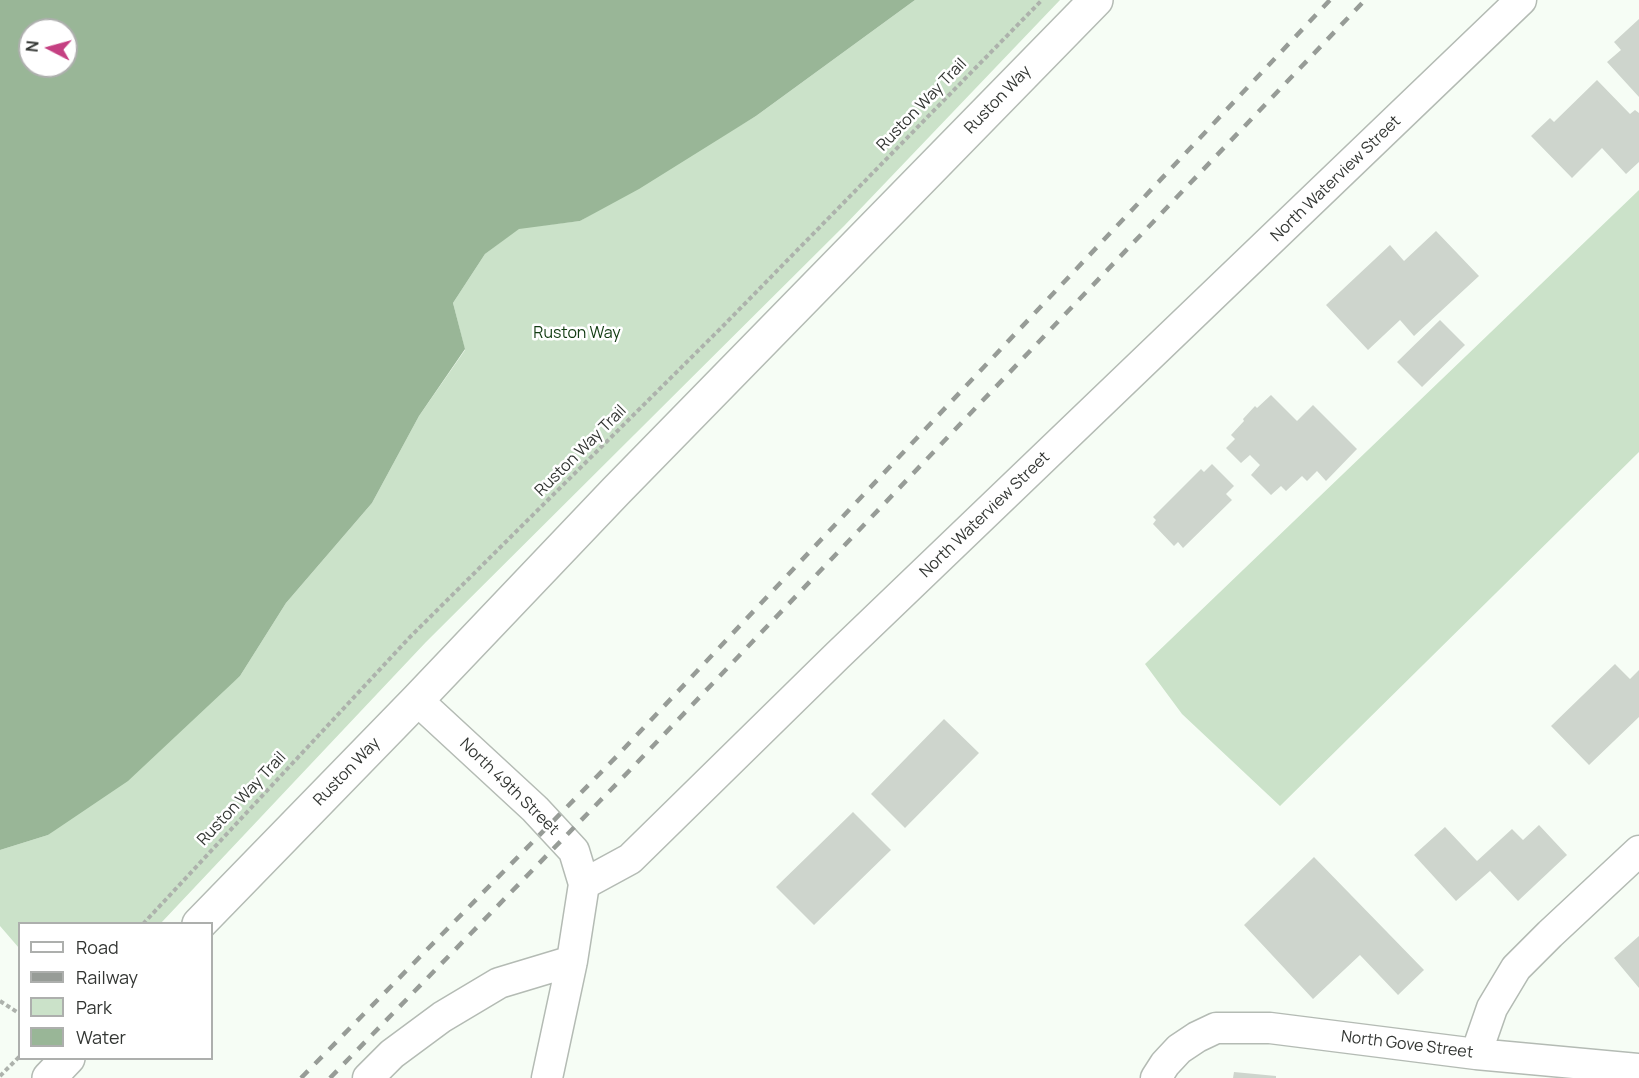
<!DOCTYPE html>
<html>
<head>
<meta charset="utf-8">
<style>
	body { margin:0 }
	#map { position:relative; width:1639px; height:1078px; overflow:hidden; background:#f6fdf5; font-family:Manrope,sans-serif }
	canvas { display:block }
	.legend { position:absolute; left:18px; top:922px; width:195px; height:138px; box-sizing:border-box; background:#fff; border:2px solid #adafad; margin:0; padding:8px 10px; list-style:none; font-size:18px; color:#333633 }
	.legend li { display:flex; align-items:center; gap:12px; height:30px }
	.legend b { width:30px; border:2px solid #adafad }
	.north { position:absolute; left:18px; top:18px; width:60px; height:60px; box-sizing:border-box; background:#fff; border:2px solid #adafad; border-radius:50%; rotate:276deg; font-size:16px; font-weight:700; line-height:24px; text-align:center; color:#333633 }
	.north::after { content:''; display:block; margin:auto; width:21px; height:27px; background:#c54082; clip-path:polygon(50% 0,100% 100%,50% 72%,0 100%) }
</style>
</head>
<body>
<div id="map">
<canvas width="1639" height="1078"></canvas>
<ul class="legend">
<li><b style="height:8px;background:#fff"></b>Road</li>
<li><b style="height:8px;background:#979c97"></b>Railway</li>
<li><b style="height:16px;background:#cbe2c9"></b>Park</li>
<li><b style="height:16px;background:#99b697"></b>Water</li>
</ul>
<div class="north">N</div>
</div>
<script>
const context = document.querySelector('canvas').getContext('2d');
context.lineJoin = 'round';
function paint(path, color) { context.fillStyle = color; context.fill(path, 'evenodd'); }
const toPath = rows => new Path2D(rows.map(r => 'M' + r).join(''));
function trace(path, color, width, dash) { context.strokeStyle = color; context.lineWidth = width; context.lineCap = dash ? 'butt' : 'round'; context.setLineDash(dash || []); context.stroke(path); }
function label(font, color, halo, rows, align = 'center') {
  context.font = font + ' Manrope,sans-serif'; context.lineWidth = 5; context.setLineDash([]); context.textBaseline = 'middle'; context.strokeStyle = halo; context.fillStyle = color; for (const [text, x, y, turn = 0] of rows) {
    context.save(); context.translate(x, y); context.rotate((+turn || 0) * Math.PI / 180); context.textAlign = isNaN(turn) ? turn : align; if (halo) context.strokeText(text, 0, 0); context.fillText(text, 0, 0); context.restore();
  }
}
paint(toPath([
	[915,0,1060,0,844,226,426,642,161,923,20,924,19,948,0,926,0,850,48,835,240,676,286,603,372,503,419,416,465,350,453,303,485,254,519,228,580,221,756,116],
	[1639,190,1639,452,1280,806,1182,714,1145,664]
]), '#cbe2c9');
paint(toPath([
	[0,0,915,0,756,116,639,189,580,221,519,229,485,254,453,303,465,349,419,416,372,503,286,603,240,676,128,781,48,835,0,850],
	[30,30,66,30,66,66,30,66]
]), '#99b697');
paint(toPath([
	[1639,19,1639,97,1607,62,1621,50,1614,42],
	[1597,80,1630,114,1635,110,1639,113,1639,162,1626,174,1602,148,1572,178,1531,136,1550,118,1554,122],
	[1436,231,1479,276,1414,336,1400,320,1368,350,1326,305,1390,245,1404,261],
	[1440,320,1465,345,1422,387,1397,362],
	[1271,395,1297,421,1313,405,1357,449,1326,481,1317,471,1307,481,1302,476,1286,491,1281,486,1271,495,1251,475,1260,465,1250,455,1241,463,1226,448,1235,439,1231,435,1244,421,1243,419,1255,406,1257,408],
	[1212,464,1234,486,1226,494,1232,500,1183,548,1178,542,1174,546,1153,524,1156,520,1153,517,1201,469,1204,472],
	[1615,664,1630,679,1639,670,1639,717,1589,765,1551,726],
	[944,719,979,753,905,828,871,794],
	[853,812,891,850,814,925,776,887],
	[1539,825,1567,855,1518,901,1490,871,1456,901,1414,855,1445,827,1477,861,1512,829,1523,840],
	[1314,857,1424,970,1398,995,1360,955,1313,999,1244,925],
	[1639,936,1639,988,1614,958],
	[1234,1072,1276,1076,1276,1078,1233,1078]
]), '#ced5cd');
const minor = toPath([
	[417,700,535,809,574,851,584,884,572,961,547,1078],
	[584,884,630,859,837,656,1521,0],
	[1476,1054,1492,1008,1516,968,1550,934,1639,851],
	[368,1078,392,1054,442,1017,499,983,572,961],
	[1156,1078,1165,1064,1179,1049,1197,1037,1216,1028,1270,1028,1476,1054,1639,1069]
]);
const major = toPath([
	[199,924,417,700,616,491,1096,0],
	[49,1078,68,1058]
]);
trace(minor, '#b4bbb4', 33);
trace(major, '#b4bbb4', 36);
trace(toPath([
	[143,924,410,637,723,326,1042,0],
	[0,1001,20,1014],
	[0,1076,20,1056]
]), '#adb2ac', 4, [4.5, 3]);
trace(minor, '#fff', 30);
trace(major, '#fff', 33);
trace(toPath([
	[301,1078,617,756,1330,0],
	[330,1078,631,769,1365,0]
]), '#979c97', 4.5, [10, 10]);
label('16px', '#333633', '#fff', [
	["Ruston Way",998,100,-46],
	["Ruston Way Trail",922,105,-46],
	["North Waterview Street",1336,179,-44],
	["Ruston Way Trail",581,451,-45],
	["North Waterview Street",985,515,-44],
	["Ruston Way",347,772,-46],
	["North 49th Street",509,787,44],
	["Ruston Way Trail",242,799,-47],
	["North Gove Street",1407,1045,7]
]);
label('16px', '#113b11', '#fff', [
	["Ruston Way",577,334]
]);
</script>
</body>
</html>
